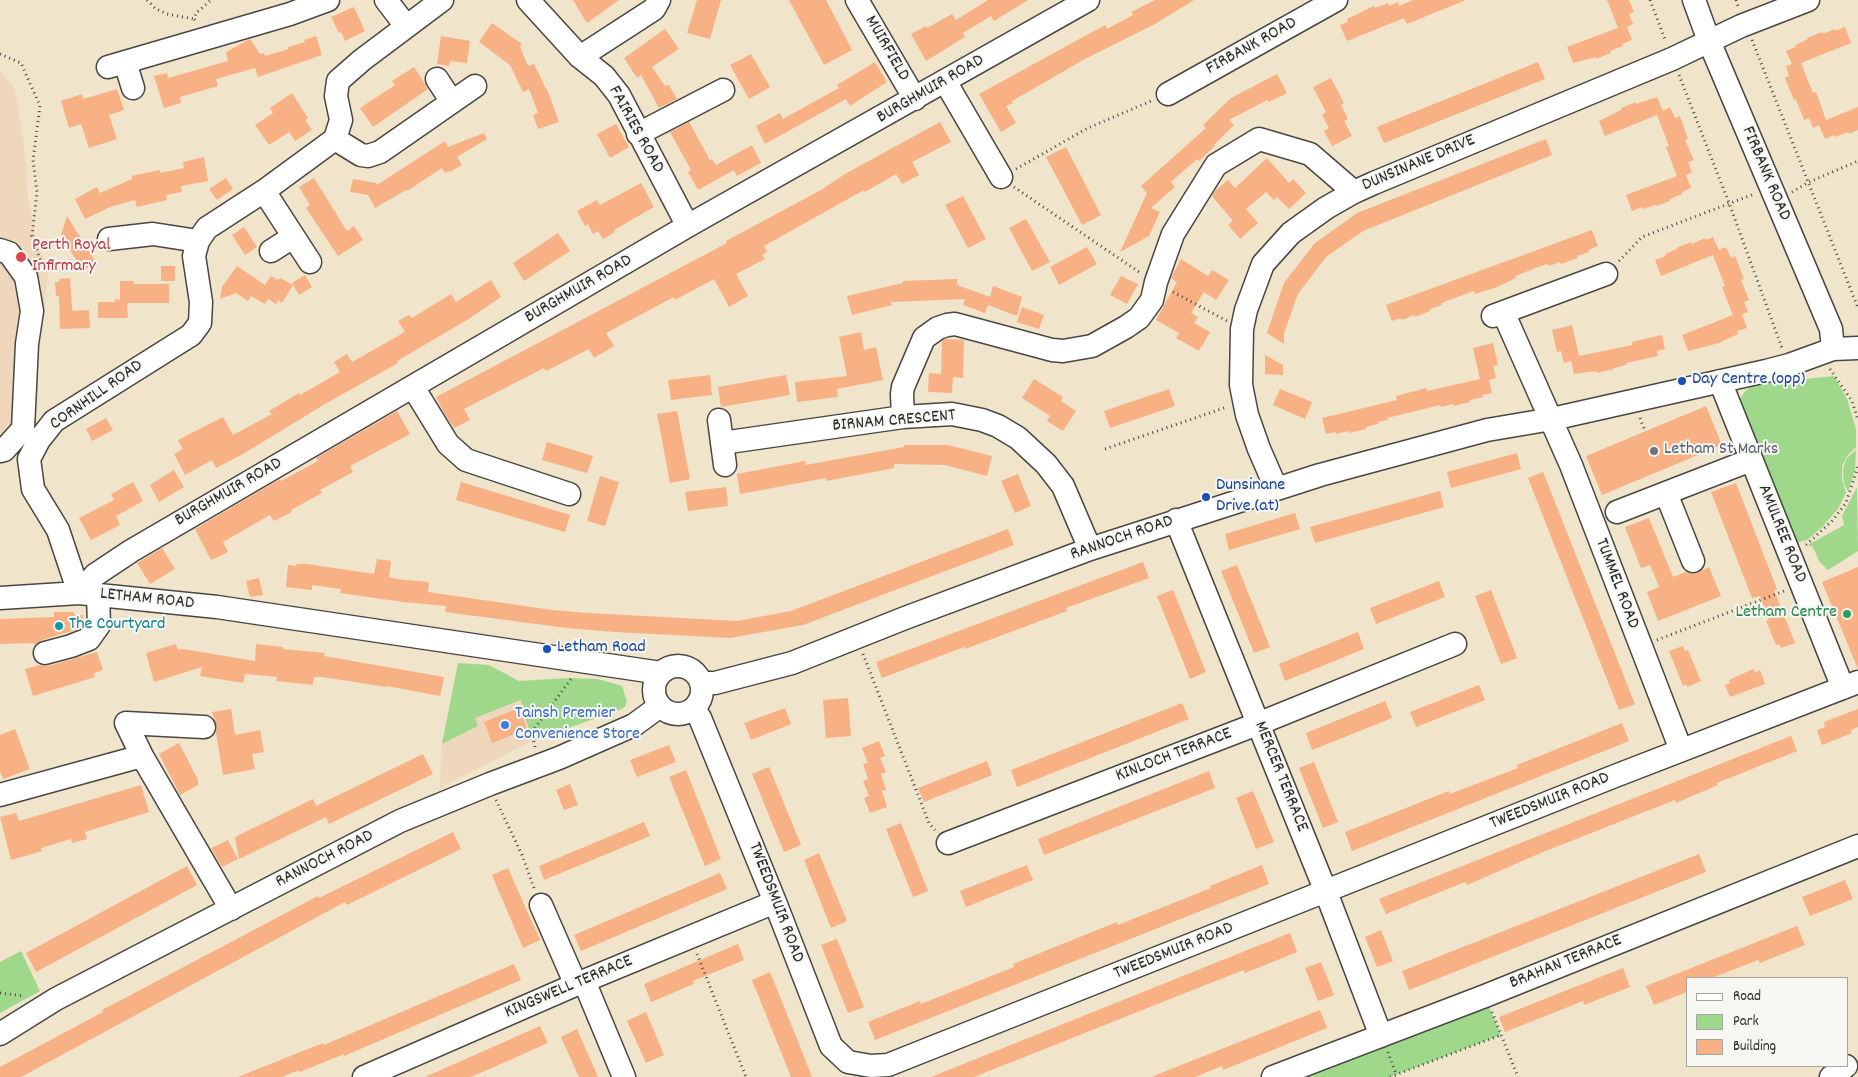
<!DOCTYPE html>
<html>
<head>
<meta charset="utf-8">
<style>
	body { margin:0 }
	#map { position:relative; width:1858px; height:1077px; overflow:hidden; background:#f0e4ca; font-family:Dekko,sans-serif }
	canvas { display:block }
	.legend { position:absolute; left:1686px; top:977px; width:162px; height:90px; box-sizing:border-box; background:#f6f6f2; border:1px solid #a5a5a2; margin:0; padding:6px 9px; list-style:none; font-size:15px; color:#2b2b2b }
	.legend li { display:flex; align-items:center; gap:10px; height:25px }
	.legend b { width:25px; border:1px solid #a5a5a2 }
</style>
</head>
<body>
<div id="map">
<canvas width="1858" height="1077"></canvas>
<ul class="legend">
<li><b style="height:6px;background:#fff"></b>Road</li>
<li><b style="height:14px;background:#9fd88a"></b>Park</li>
<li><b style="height:14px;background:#f8b085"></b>Building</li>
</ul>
</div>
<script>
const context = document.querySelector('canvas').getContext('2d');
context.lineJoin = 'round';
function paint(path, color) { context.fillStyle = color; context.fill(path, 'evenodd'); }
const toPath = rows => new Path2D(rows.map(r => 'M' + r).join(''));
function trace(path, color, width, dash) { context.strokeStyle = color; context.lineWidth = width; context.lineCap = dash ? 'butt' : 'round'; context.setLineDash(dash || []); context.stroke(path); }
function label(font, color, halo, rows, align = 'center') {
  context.font = font + ' Dekko,sans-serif'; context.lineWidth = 4; context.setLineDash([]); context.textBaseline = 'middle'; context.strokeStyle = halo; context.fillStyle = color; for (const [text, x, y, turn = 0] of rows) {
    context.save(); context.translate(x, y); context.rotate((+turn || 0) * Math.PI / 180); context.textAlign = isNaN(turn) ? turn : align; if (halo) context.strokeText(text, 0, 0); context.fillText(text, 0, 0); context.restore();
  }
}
paint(toPath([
	[0,70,15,89,24,144,28,196,37,244,49,269,37,358,0,462],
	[522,700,532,741,440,788,442,744,478,726,475,718]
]), '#eed7bb');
paint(toPath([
	[1834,376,1847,399,1856,429,1856,447,1847,456,1842,466,1842,479,1846,493,1838,509,1822,527,1807,540,1792,544,1740,407,1740,399,1746,390,1755,384],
	[1856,450,1855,470,1848,491,1844,484,1843,470,1846,459],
	[1857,487,1858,551,1828,570,1819,561,1813,547,1808,545,1844,525,1842,516],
	[458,663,489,665,519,681,569,678,598,679,622,686,627,701,625,707,619,710,532,741,521,700,475,718,478,726,442,744],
	[21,951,40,991,0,1013,0,962],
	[1488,1004,1501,1035,1390,1077,1303,1077]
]), '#9fd88a');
paint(toPath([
	[573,0,619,0,587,23],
	[697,0,721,0,710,39,687,33],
	[789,0,826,0,852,50,824,65],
	[988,0,1028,0,994,21,991,16,963,33,965,37,926,61,911,34,926,26,927,28,952,14,956,20],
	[1155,0,1194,0,1155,24,1085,59,1012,101,1013,103,1006,106,1016,123,1001,132,979,94,1105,25,1107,29,1133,15,1131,12],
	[1413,0,1466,0,1407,24,1404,18,1347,41,1340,25,1348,22,1347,19,1374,6,1375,8,1388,3,1389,6,1398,2,1399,6],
	[1607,0,1629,0,1634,12,1629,14,1633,24,1627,27,1632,40,1622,44,1623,46,1610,51,1611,53,1596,59,1596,57,1573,63,1567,47,1618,28],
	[354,7,365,31,345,41,341,32,339,33,331,17],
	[492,23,522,44,520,47,528,66,534,64,546,89,547,89,559,122,538,129,533,115,538,113,529,89,523,92,510,65,479,42],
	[1845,27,1851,43,1801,63,1813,93,1816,92,1826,120,1858,107,1858,130,1849,134,1848,132,1835,137,1834,135,1825,139,1819,125,1813,128,1809,118,1804,120,1796,99,1794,100,1785,78,1789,76,1786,66,1792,64,1786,51,1796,47,1795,45,1808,39,1807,38,1822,32,1823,34,1835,29,1836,31],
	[665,29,679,49,652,67,665,86,669,85,677,99,659,108,641,75,637,78,624,58],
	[316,36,322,55,258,77,255,68,216,79,218,86,180,97,181,103,164,108,154,76,167,73,168,78,228,61,226,52,250,39,260,54,264,53,265,56,289,49,288,47,305,42,304,40],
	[441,36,470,41,467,63,450,61,449,66,437,64],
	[751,54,770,87,749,99,730,65],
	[875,62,887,82,850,106,846,99,765,144,756,126,780,113,783,119,839,88,837,85],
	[1538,62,1545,79,1384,143,1377,127],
	[414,67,428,89,373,127,360,108,395,85,392,81],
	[1277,74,1287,93,1269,102,1267,100,1229,120,1234,125,1214,145,1215,146,1199,161,1197,159,1171,182,1175,187,1151,208,1160,212,1149,236,1120,252,1147,193,1141,186,1206,128,1203,125,1231,98],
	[1331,78,1344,103,1341,105,1348,119,1344,121,1352,136,1332,146,1324,131,1329,128,1322,115,1326,112,1313,87],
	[117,89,124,110,109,115,117,139,89,148,81,124,69,128,61,101,82,94,83,99],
	[292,93,308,118,305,120,312,130,295,141,289,132,269,145,255,125,273,113,270,108],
	[1657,97,1663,111,1670,107,1675,118,1680,116,1688,139,1685,140,1694,160,1688,162,1692,172,1686,175,1691,188,1682,192,1682,194,1670,199,1670,201,1656,206,1655,205,1643,209,1642,207,1632,211,1626,195,1677,176,1666,147,1669,146,1657,115,1605,136,1599,121,1621,110,1621,108,1636,102,1636,104],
	[689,122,710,160,712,159,716,165,752,145,761,163,737,176,734,170,698,190,688,172,691,170,670,132],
	[940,122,951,142,912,162,919,175,902,184,896,174,865,192,864,190,764,246,767,252,762,255,765,259,736,274,748,296,729,307,714,279,675,300,674,297,606,333,614,346,594,358,589,349,546,371,544,368,464,409,470,420,454,428,444,413,436,397,727,243,726,241,821,190,845,174],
	[616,124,629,147,610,158,597,134],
	[484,133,487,139,457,157,462,165,450,172,449,171,445,173,442,168,407,191,406,190,375,208,368,195,350,192,353,179,376,183,377,185,445,141,448,147],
	[1546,139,1552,155,1363,231,1326,257,1298,294,1284,333,1284,344,1267,333,1284,283,1314,244,1357,213],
	[1066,147,1101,215,1082,225,1046,157],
	[204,157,208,181,181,186,182,192,166,195,167,200,137,207,135,200,110,207,85,219,75,199,97,187,100,193,132,179,132,176,160,170,160,173,184,168,183,162],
	[1267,158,1289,183,1293,179,1306,193,1289,209,1277,197,1274,200,1266,192,1246,209,1258,223,1240,239,1228,225,1233,221,1212,196,1215,191,1228,180,1235,188],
	[226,178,233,189,217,200,209,189],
	[314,178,347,231,354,226,363,240,338,256,306,208,310,205,299,187],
	[641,183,654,207,614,230,615,232,603,239,598,231,593,234,588,224,585,226,577,211,597,200,600,205],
	[963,196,986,239,968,248,945,205],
	[67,216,94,259,94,264,83,271,61,235],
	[1026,219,1050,262,1032,271,1009,228],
	[244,227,257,247,245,255,232,235],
	[1592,230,1598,246,1588,250,1589,252,1577,256,1578,258,1561,264,1560,262,1549,266,1548,264,1538,267,1515,276,1516,278,1497,287,1475,294,1474,291,1441,303,1442,305,1430,309,1430,311,1414,317,1414,315,1402,320,1401,318,1392,321,1386,305],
	[558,233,570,251,524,281,513,263],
	[1713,237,1719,250,1726,247,1731,258,1735,256,1744,279,1741,280,1749,300,1744,302,1748,312,1742,314,1747,328,1737,331,1738,334,1719,343,1688,351,1682,335,1733,315,1722,287,1725,286,1713,255,1661,276,1655,260,1666,256,1665,254,1677,249,1676,248,1691,242,1692,244,1705,238,1706,240],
	[1087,247,1097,264,1059,285,1050,267],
	[1181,259,1208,276,1212,270,1229,280,1216,300,1204,292,1191,313,1198,317,1194,323,1210,332,1199,351,1176,338,1179,333,1156,320,1177,282,1171,278],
	[161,266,175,266,175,281,161,281],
	[237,266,265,285,271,276,278,280,280,278,293,285,282,303,278,300,276,304,268,299,265,304,251,296,248,301,236,293,220,299,222,287],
	[305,275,312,287,299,295,292,283],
	[1121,276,1138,284,1127,304,1110,295],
	[70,278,72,308,73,311,89,310,90,328,60,329,59,296,56,296,55,282,59,282,59,279],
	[957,279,957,285,990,297,993,286,1022,297,1017,316,988,305,985,313,963,305,965,299,891,302,892,305,852,315,847,296,903,283,903,281],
	[491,280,501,297,467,320,397,361,398,363,325,404,243,454,216,468,212,460,185,475,174,454,183,449,178,440,223,417,233,435,272,414,269,411,299,393,300,395,340,372,334,362,347,354,352,362,405,332,398,321,409,315,412,318,451,294,456,302],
	[120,281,134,281,134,284,169,284,169,303,127,303,128,318,98,318,98,302,115,302,115,299,120,300],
	[1022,307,1044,315,1039,329,1017,322],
	[1572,325,1579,356,1632,345,1632,342,1662,335,1665,349,1657,351,1658,356,1626,363,1626,365,1614,368,1614,369,1597,373,1597,371,1574,374,1571,361,1564,363,1561,351,1557,352,1552,330],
	[861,332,864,350,876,347,883,380,837,389,838,397,797,402,795,382,847,376,839,337],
	[945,339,964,340,963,378,953,377,952,393,928,392,929,373,941,374,942,341],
	[1493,343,1498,365,1493,366,1496,378,1489,380,1492,393,1482,395,1483,397,1470,400,1470,402,1454,406,1453,404,1441,407,1440,405,1387,418,1388,420,1378,422,1378,424,1366,427,1366,429,1349,433,1349,431,1336,434,1336,432,1326,434,1322,418,1397,400,1396,396,1426,388,1427,391,1480,379,1473,348],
	[1265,355,1283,365,1283,375,1265,374],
	[710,375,712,395,671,400,668,380],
	[786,375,790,395,721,407,718,387],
	[1034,379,1063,397,1061,401,1076,411,1063,431,1047,421,1050,416,1022,398],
	[1169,389,1175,406,1110,428,1104,411],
	[1280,389,1312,402,1305,419,1273,405],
	[1706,406,1722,445,1602,495,1586,456],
	[397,411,410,434,350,466,353,472,320,490,322,493,291,510,292,512,274,521,270,515,223,542,228,552,211,560,195,529,280,479,281,481,318,461,316,458],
	[677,411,690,479,670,483,657,414],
	[106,418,113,430,92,441,86,429],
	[547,442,593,456,587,473,542,460],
	[904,445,948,445,992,456,987,476,945,465,894,464,894,468,826,481,826,478,740,494,737,474,805,461,806,465,904,447],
	[1517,453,1521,469,1451,488,1447,472],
	[174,470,184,487,159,502,150,485],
	[1543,472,1635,704,1619,710,1528,478],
	[1018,474,1031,506,1015,513,1001,481],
	[600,476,619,482,605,526,587,521],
	[133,482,143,501,116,516,120,525,91,540,79,518,114,500,111,494],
	[461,482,570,515,565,532,456,500],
	[1736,483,1777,589,1774,590,1795,643,1781,648,1779,644,1776,645,1766,621,1769,620,1760,596,1752,598,1711,492],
	[726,487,728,506,688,511,685,492],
	[1440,491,1444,507,1315,543,1310,527],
	[1295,513,1300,529,1229,550,1225,534],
	[1649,518,1673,577,1686,572,1692,574,1697,573,1709,567,1721,596,1658,621,1647,592,1659,587,1650,565,1641,568,1625,527],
	[1008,529,1014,545,803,625,730,638,615,632,567,628,445,612,446,606,403,602,340,593,341,589,312,585,312,590,286,587,288,565,296,566,297,564,307,564,374,574,377,559,391,561,389,577,397,579,429,582,428,592,552,610,588,613,737,621,791,611],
	[162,548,175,569,150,584,137,563],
	[1143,562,1149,578,1066,608,1067,611,965,649,964,647,882,678,876,662],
	[1237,565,1270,647,1254,653,1221,571],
	[1858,567,1858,669,1822,582],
	[259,578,263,595,250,597,246,581],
	[1439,581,1445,597,1376,624,1370,608],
	[1173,590,1206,672,1190,679,1157,596],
	[1491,590,1517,658,1501,664,1475,596],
	[54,612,74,612,74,615,83,615,84,624,81,628,42,640,35,645,34,643,0,644,0,619,54,617],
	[1358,632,1364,649,1285,681,1279,664],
	[176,644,178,650,183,649,255,661,256,644,283,647,283,649,325,653,324,656,444,677,440,696,387,686,387,687,322,677,314,677,313,685,276,681,277,677,245,674,243,683,200,676,202,667,154,682,146,653],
	[1683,646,1685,651,1688,650,1701,681,1687,687,1686,684,1683,686,1669,651],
	[97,652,103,670,94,673,95,677,33,696,25,669,40,665,48,666],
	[1753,669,1755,673,1760,670,1765,684,1730,697,1725,685,1730,683,1729,680],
	[1479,685,1485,700,1416,727,1410,712],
	[848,698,851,736,826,738,823,700],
	[1385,701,1392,718,1312,750,1306,733],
	[1182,703,1189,719,1017,787,1011,770],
	[519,708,527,729,492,743,484,722],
	[785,708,791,724,751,740,744,723],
	[231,709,235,735,260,730,264,752,252,754,255,769,223,775,216,733,217,727,212,712],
	[1858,709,1858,727,1851,730,1852,733,1822,745,1817,730,1825,727,1824,722],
	[1622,723,1629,741,1352,851,1345,832,1449,791,1450,794,1518,768,1517,765],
	[15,729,30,769,3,779,0,771,0,735],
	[1791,736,1797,751,1717,783,1718,785,1676,803,1675,800,1543,852,1467,885,1465,882,1386,914,1379,899],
	[879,741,885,756,880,758,886,772,881,774,886,790,882,791,887,807,870,813,864,798,869,796,863,781,868,779,863,764,868,763,862,748],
	[179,743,198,780,198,785,180,795,159,754],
	[669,745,676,762,637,777,630,760],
	[423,754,433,774,329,824,326,817,239,859,235,837,313,799,316,806],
	[987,761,992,775,924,802,918,788],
	[1314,762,1338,822,1323,828,1299,768],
	[769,767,801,845,784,852,752,774],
	[686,770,721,859,705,866,669,777],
	[1209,771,1215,788,1044,855,1038,839],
	[570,784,578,805,564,810,556,790],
	[141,785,149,812,85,832,87,839,72,843,71,839,41,848,42,851,11,860,0,817,16,813,19,821],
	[1253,791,1274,842,1256,849,1236,798],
	[644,822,650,836,544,880,539,866],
	[901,823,928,891,913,897,886,829],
	[453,832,461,849,347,905,345,902,21,1077,0,1077,0,1067,103,1012,102,1010,127,997,318,896,319,898],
	[228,840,238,859,222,867,211,848],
	[819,853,847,921,831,928,804,860],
	[1699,854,1706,872,1409,990,1402,971],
	[1027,865,1033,880,966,907,960,891],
	[1262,865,1269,884,875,1040,868,1022,920,1001,921,1004,1014,967,1013,964,1117,922,1118,925,1181,900,1211,888,1210,886],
	[187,866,197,885,36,972,26,953],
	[508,868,540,940,523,948,492,875],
	[720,873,727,889,581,951,574,935],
	[1845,880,1853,899,1810,916,1802,897],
	[1797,926,1805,945,1760,963,1758,960,1712,978,1687,978,1687,992,1654,1005,1646,986],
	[1381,930,1393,961,1377,967,1365,937],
	[1290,933,1297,952,1245,973,1244,970,1213,982,974,1077,931,1077],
	[837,939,864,1007,848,1013,821,945],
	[738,944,744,960,693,981,694,984,651,1002,644,984],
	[1321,962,1334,995,1318,1001,1305,968],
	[514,964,521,980,344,1056,344,1054,300,1072,299,1070,282,1077,238,1077,323,1043,324,1045],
	[1623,968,1630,987,1584,1005,1583,1001,1505,1032,1499,1017],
	[770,972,799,1044,812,1077,791,1077,752,980],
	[1320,1010,1327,1028,1223,1070,1222,1066,1195,1077,1151,1077],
	[646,1012,664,1055,646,1063,627,1021],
	[540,1026,548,1043,485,1071,470,1077,425,1077],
	[577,1029,598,1077,579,1077,561,1037]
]), '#f8b085');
const minor = toPath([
	[386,0,406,26],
	[528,0,580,57,604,76,619,95,683,217,691,224],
	[857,0,915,99],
	[1694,0,1709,41,1831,329,1833,349],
	[580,57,654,9,659,0],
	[125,62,133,88],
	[108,67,290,14,328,0],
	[437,79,452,102],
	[945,81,1001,177],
	[1168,94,1336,0],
	[638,134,723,90],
	[335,139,361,155,368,156,380,152,475,86],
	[264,191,310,262],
	[109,239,153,234,198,241],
	[0,250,9,253,26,277,32,311,27,344,23,429,4,450,0,451],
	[271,251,293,237],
	[1504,314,1571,465,1681,750],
	[1493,316,1606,274],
	[1720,381,1843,688],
	[413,387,448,444,466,460,569,494],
	[903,417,902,394,903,387,924,338,938,328,947,325,955,324,1052,350,1063,351,1092,346,1126,327,1139,318,1152,300,1156,282,1173,234,1216,165,1259,139,1310,154,1354,192],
	[719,420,725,465],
	[722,443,903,417,952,414,982,420,998,426,1018,438,1046,464,1063,486,1090,549],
	[1276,488,1259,449,1247,415,1241,385,1242,329,1246,310,1263,264,1291,233,1326,208,1354,192,1374,183,1672,59,1741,26,1808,0],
	[1666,493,1693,561],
	[1617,512,1751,460],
	[1176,520,1326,892,1381,1036],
	[79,593,95,575,131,551,691,224,1088,0],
	[79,593,58,530,33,489,29,459,39,440,54,421,191,335,200,323,201,302,194,256,198,241,207,228,264,191,335,139,341,120,336,96,338,81,362,60,442,0],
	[0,598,79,593,217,607,661,673],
	[45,653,71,646,89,639,99,625,98,595],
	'654 690a24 24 0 1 1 48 0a24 24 0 1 1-48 0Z',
	[702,683,715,683,792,663,905,618,1090,549,1320,475,1487,430,1552,419,1766,371,1789,365,1833,349,1858,348],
	[694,709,700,718,775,902,831,1046,848,1062,871,1066,888,1065,1615,776,1858,682],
	[142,756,126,723,204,727],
	[0,795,142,756,231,909],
	[948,843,1265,721,1455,644],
	[541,905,576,985],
	[584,981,624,1077],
	[0,1034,56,999,400,821,490,784,559,758,634,725,660,706],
	[364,1077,584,981,775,902],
	[1273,1077,1485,996,1858,846],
	[1831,1077,1846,1066]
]);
trace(minor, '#494743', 25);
trace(toPath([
	[147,0,156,9,167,14,194,19],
	[1650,0,1666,42],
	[1736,0,1739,9],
	[195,20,194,19,196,13,211,0],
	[1752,40,1858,308],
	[0,54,21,63,40,106,33,160,37,192,32,236,42,265],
	[1679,75,1729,203,1782,348],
	[1016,169,1088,128,1151,101],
	[1014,187,1139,272],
	[1792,192,1809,182,1858,161],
	[1619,261,1642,237,1754,194],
	[1173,292,1227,321],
	[1830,369,1852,401,1858,420],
	[1640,418,1645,431],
	[1105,449,1227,407],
	[1806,545,1832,521,1846,503,1858,466],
	[1657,640,1784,591],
	[863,654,929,823,935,830],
	[535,747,532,732,571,679],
	[496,800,522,855,534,888],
	[697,954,746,1077],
	[0,993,24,996],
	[1492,1012,1518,1077],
	[1388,1052,1396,1074],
	[1390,1077,1501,1035]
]), '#494743', 3, [1, 4]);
trace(minor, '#fff', 22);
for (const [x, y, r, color] of [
	[21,257,6,"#e0444e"],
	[1682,381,5,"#1a4fb4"],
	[1654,451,5,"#6b7280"],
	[1206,497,5,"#1a4fb4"],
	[1847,614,5,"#2e9e5b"],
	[59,626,5,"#0f9aa8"],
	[547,649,5,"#1a4fb4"],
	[505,725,5,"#3f7fe0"]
]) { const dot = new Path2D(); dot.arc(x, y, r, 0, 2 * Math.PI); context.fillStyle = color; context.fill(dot); trace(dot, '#f6f6f2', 2); }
label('18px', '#2b2b2b', '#f6f6f2', [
	["FIRBANK ROAD",1252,47,-29],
	["MUIRFIELD",886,49,60],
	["BURGHMUIR ROAD",931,90,-30],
	["FAIRIES ROAD",635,130,61],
	["DUNSINANE DRIVE",1419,164,-23],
	["FIRBANK ROAD",1765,174,67],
	["BURGHMUIR ROAD",579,290,-30],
	["CORNHILL ROAD",97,396,-35],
	["BIRNAM CRESCENT",894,422,-5],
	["BURGHMUIR ROAD",229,493,-30],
	["AMULREE ROAD",1781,534,68],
	["RANNOCH ROAD",1122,539,-19],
	["TUMMEL ROAD",1616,584,69],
	["LETHAM ROAD",147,600,6],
	["KINLOCH TERRACE",1174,756,-21],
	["MERCER TERRACE",1280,777,68],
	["TWEEDSMUIR ROAD",1550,802,-22],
	["RANNOCH ROAD",325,860,-27],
	["TWEEDSMUIR ROAD",775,903,69],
	["TWEEDSMUIR ROAD",1174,952,-22],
	["BRAHAN TERRACE",1566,963,-22],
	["KINGSWELL TERRACE",569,988,-23]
]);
label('18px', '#be3a42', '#f6f6f2', [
	["Perth Royal",32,247],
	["Infirmary",32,268]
], 'left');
label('18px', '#164399', '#f6f6f2', [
	["Day Centre (opp)",1692,381],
	["Dunsinane",1216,487],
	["Drive (at)",1216,508],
	["Letham Road",557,649]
], 'left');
label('18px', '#5b616d', '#f6f6f2', [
	["Letham St Marks",1664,451]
], 'left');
label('18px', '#27864d', '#f6f6f2', [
	["Letham Centre",1837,614]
], 'right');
label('18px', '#0d838f', '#f6f6f2', [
	["The Courtyard",69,626]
], 'left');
label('18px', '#366cbe', '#f6f6f2', [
	["Tainsh Premier",515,715],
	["Convenience Store",515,736]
], 'left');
</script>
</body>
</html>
